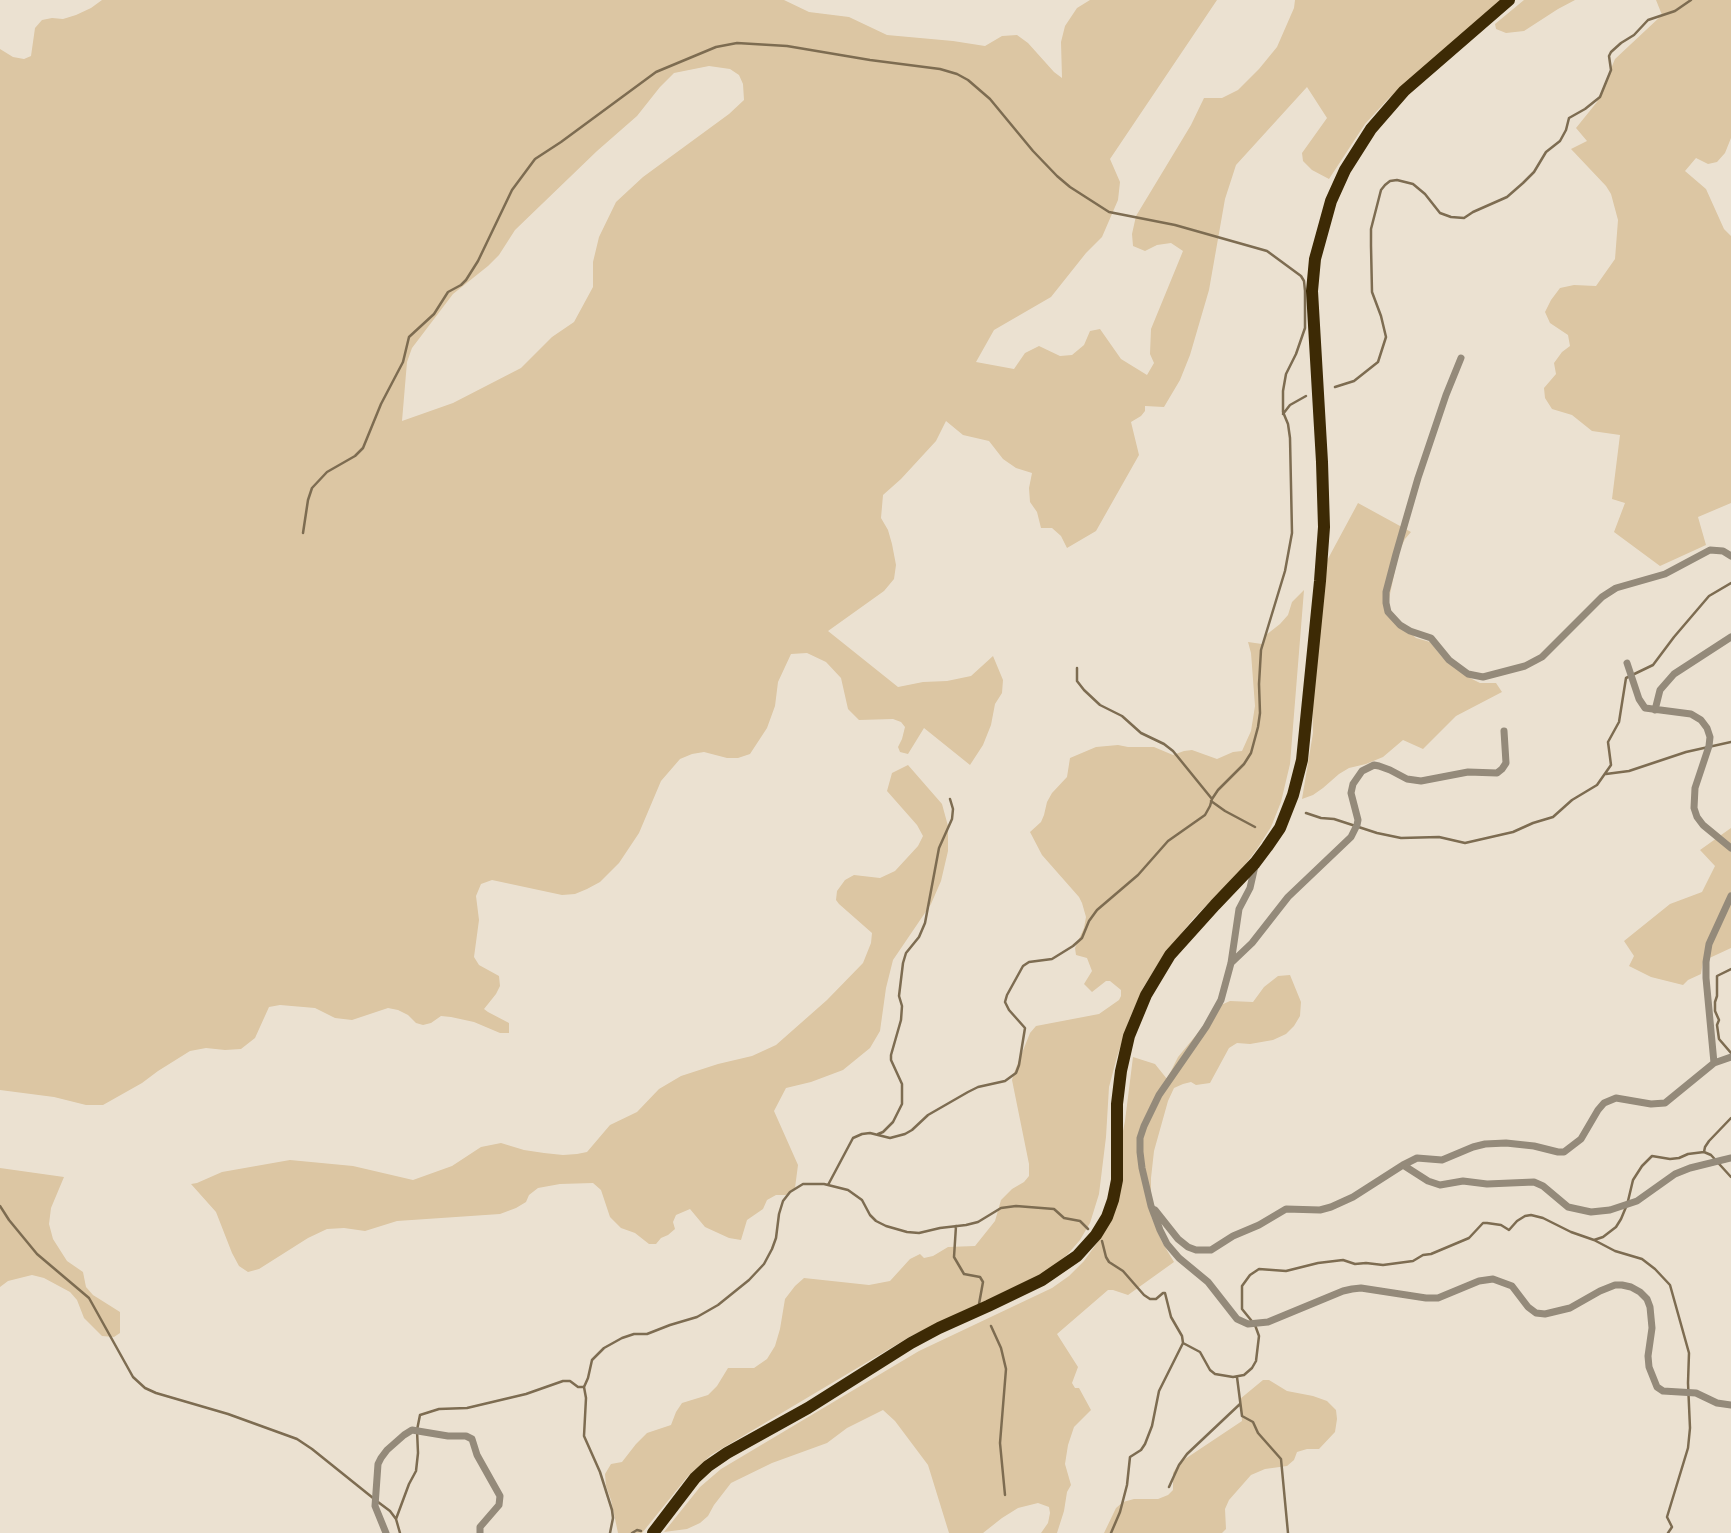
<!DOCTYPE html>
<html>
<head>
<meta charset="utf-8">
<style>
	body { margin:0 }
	canvas { display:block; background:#ebe1d1 }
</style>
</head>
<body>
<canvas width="1731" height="1533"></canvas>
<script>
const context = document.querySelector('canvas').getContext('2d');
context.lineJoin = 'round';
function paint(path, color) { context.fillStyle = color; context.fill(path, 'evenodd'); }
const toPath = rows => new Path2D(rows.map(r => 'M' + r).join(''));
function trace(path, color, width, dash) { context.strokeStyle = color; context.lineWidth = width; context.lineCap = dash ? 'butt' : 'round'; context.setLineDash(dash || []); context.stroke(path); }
paint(toPath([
	[102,0,784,0,809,12,849,17,887,35,953,41,985,46,1002,36,1017,35,1028,43,1054,72,1062,78,1061,42,1065,26,1077,8,1090,0,1217,0,1110,159,1120,182,1118,200,1102,237,1086,253,1051,297,994,330,976,362,1014,369,1025,353,1039,346,1060,356,1072,355,1084,345,1090,331,1100,329,1121,359,1147,375,1154,363,1150,354,1151,329,1183,251,1171,243,1157,245,1145,251,1133,246,1132,234,1136,216,1191,125,1204,98,1222,98,1238,90,1259,69,1277,47,1294,8,1295,0,1501,0,1389,98,1365,124,1329,179,1312,170,1303,161,1302,153,1327,118,1307,87,1236,165,1225,199,1209,290,1190,355,1180,380,1164,407,1145,406,1145,411,1141,416,1131,422,1139,455,1096,531,1067,548,1061,536,1052,528,1041,528,1037,512,1030,502,1029,488,1032,473,1016,468,1003,459,989,441,963,435,946,421,936,441,901,479,883,495,881,518,888,530,892,544,896,565,894,579,884,591,828,631,898,687,923,682,947,681,971,676,993,656,1003,680,1002,693,995,704,991,725,983,745,970,765,924,728,908,754,900,752,898,747,902,739,905,727,901,722,893,719,859,720,848,709,841,678,826,662,807,653,791,654,778,682,775,706,767,728,750,754,738,758,727,758,704,752,692,754,680,759,661,781,639,833,619,863,600,882,587,889,575,894,562,895,492,880,481,884,476,896,479,920,474,957,479,965,499,976,500,986,496,994,484,1009,488,1012,509,1023,509,1033,500,1033,474,1022,451,1017,441,1016,431,1023,423,1025,416,1023,408,1015,398,1010,388,1008,352,1020,335,1018,315,1008,280,1005,269,1007,255,1038,241,1049,225,1050,206,1048,190,1051,158,1071,142,1083,103,1105,86,1105,54,1097,0,1090,0,49,13,57,24,59,31,56,35,28,42,20,52,18,63,19,76,15,91,8],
	[709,66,730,69,739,75,743,84,744,100,729,114,643,177,616,202,599,237,593,262,593,287,574,322,552,337,521,368,453,403,402,421,407,362,412,348,453,294,488,266,499,255,515,230,597,151,637,116,660,87,674,73],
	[1524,0,1575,0,1558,9,1524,31,1506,33,1496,29,1495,24],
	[1656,0,1731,0,1731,138,1725,153,1717,162,1708,164,1696,158,1685,171,1706,189,1724,229,1731,236,1731,503,1698,517,1706,545,1660,566,1614,532,1625,503,1612,499,1620,435,1592,431,1572,415,1552,409,1545,398,1544,388,1556,374,1554,363,1562,352,1570,346,1568,335,1550,323,1545,312,1551,300,1560,288,1574,285,1596,286,1615,259,1618,220,1611,194,1606,186,1571,149,1587,141,1576,128,1597,102,1615,59,1662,15],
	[1358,503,1411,532,1405,539,1399,551,1389,599,1389,607,1392,612,1406,629,1416,638,1430,642,1442,657,1470,678,1480,683,1496,683,1502,692,1456,716,1423,749,1403,740,1383,757,1366,764,1349,768,1339,774,1323,788,1313,795,1302,799,1313,733,1312,694,1323,568],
	[1304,590,1290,764,1281,802,1271,827,1257,849,1241,870,1193,919,1161,959,1143,988,1129,1020,1117,1057,1109,1087,1106,1137,1099,1194,1090,1223,1080,1240,1067,1255,1044,1273,911,1336,711,1455,688,1476,642,1533,618,1533,611,1500,606,1486,605,1474,611,1464,622,1462,636,1444,647,1433,671,1425,676,1412,682,1403,708,1395,717,1386,728,1368,754,1368,767,1359,775,1346,780,1329,785,1299,795,1286,804,1278,869,1285,890,1281,910,1259,920,1254,924,1258,933,1256,948,1247,975,1246,995,1221,1001,1200,1012,1189,1024,1182,1029,1176,1029,1164,1012,1080,1014,1073,1030,1033,1036,1026,1099,1014,1119,1000,1121,996,1121,990,1110,981,1106,981,1092,992,1084,984,1092,971,1087,958,1076,955,1075,948,1084,928,1086,917,1082,903,1079,897,1042,855,1030,832,1041,822,1044,815,1047,802,1052,793,1067,777,1070,758,1096,747,1118,745,1128,747,1154,747,1173,755,1184,751,1192,750,1217,759,1233,752,1242,751,1251,731,1255,706,1251,653,1248,642,1262,644,1266,635,1280,624,1288,615,1292,602],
	[908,765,942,804,948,826,948,851,941,881,931,904,893,960,886,988,880,1031,870,1048,843,1070,811,1082,786,1088,774,1111,798,1165,795,1188,786,1195,776,1195,767,1200,763,1209,747,1220,741,1240,729,1238,705,1227,690,1209,676,1215,673,1222,675,1229,668,1235,661,1238,656,1244,649,1244,635,1233,621,1228,610,1217,601,1190,593,1183,560,1184,538,1188,529,1195,526,1202,516,1208,500,1214,397,1221,365,1231,344,1228,327,1229,308,1238,259,1269,248,1272,239,1266,232,1253,216,1212,191,1184,197,1183,222,1172,290,1160,353,1166,413,1180,452,1166,481,1147,501,1143,524,1150,544,1153,563,1155,577,1154,587,1152,610,1125,637,1112,659,1089,681,1076,718,1064,752,1056,776,1045,827,1000,863,963,871,943,872,933,839,904,836,900,837,891,845,880,854,875,880,878,895,871,918,846,923,836,917,825,887,791,892,773],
	[1731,828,1731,948,1703,961,1701,974,1688,980,1683,985,1651,977,1629,966,1634,956,1624,941,1670,904,1702,892,1715,866,1700,850],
	[1290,975,1301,1002,1300,1016,1294,1026,1286,1034,1273,1040,1250,1044,1237,1043,1229,1048,1210,1083,1196,1085,1191,1082,1183,1084,1174,1088,1168,1101,1154,1151,1151,1178,1151,1216,1162,1242,1174,1262,1128,1295,1113,1290,1108,1290,1057,1334,1078,1367,1072,1383,1075,1388,1079,1388,1091,1410,1074,1427,1068,1445,1065,1464,1071,1485,1067,1492,1064,1511,1057,1533,1041,1533,1048,1523,1050,1513,1049,1507,1038,1503,1018,1508,1002,1518,983,1533,949,1533,928,1465,895,1421,883,1410,847,1428,827,1443,772,1463,731,1483,714,1505,708,1516,700,1523,687,1529,664,1532,700,1487,721,1469,919,1351,1052,1288,1069,1276,1084,1261,1102,1236,1125,1121,1133,1057,1155,1064,1167,1079,1178,1057,1221,1005,1230,1001,1253,1002,1264,987,1278,976],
	[0,1168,64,1177,51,1208,49,1224,53,1239,67,1261,83,1272,86,1287,93,1295,120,1312,120,1333,114,1337,102,1336,84,1318,77,1300,70,1292,44,1278,32,1275,8,1281,0,1287],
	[1263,1380,1269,1380,1287,1391,1313,1396,1327,1401,1336,1410,1337,1419,1335,1432,1319,1449,1307,1449,1297,1452,1294,1460,1287,1466,1265,1469,1251,1475,1229,1500,1225,1509,1226,1529,1222,1533,1104,1533,1116,1508,1123,1502,1134,1499,1158,1499,1168,1495,1173,1490,1173,1473,1179,1463,1242,1421,1240,1399]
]), '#dcc6a3');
trace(toPath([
	[1335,387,1354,381,1378,362,1386,337,1381,316,1372,292,1371,246,1371,229,1381,190,1385,185,1390,181,1397,180,1413,184,1425,194,1440,213,1451,217,1464,218,1473,212,1507,197,1523,183,1534,172,1546,152,1560,141,1566,130,1569,118,1585,109,1600,97,1611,70,1609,56,1611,52,1621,43,1634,35,1648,20,1675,11,1691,0],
	[1283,414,1290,405,1306,396],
	[303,533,308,500,312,488,327,472,355,456,363,448,381,404,403,362,409,337,434,314,448,292,461,285,466,280,478,261,512,190,535,159,561,142,656,72,716,47,737,43,787,46,870,60,940,69,957,74,968,80,990,99,1033,151,1057,176,1070,187,1109,212,1175,225,1267,251,1301,276,1304,281,1305,291,1305,328,1296,354,1286,374,1283,391,1283,412,1288,424,1290,438,1292,533,1285,571,1261,650,1259,684,1260,713,1258,727,1251,753,1244,764,1218,790,1212,799,1210,806,1205,815,1168,841,1138,875,1097,910,1089,921,1082,938,1073,946,1052,959,1029,962,1023,966,1007,995,1005,1002,1009,1010,1025,1028,1019,1065,1016,1073,1005,1081,978,1087,968,1092,928,1115,912,1130,905,1134,890,1138,870,1133,862,1134,853,1138,828,1185],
	[1077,668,1077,681,1084,690,1100,705,1122,716,1141,733,1164,744,1173,751,1212,799],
	[1606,774,1629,771,1686,752,1731,742],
	[1211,801,1225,811,1255,827],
	[1306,813,1321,818,1334,819,1377,833,1401,838,1439,837,1465,843,1513,832,1533,823,1553,817,1572,800,1597,785,1611,765,1608,742,1619,722,1626,678,1653,665,1674,637,1709,596,1731,583],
	[1731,969,1717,976,1717,996,1715,1002,1715,1011,1719,1020,1717,1025,1719,1039,1731,1053],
	[878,1134,883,1132,893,1122,902,1104,902,1084,891,1060,891,1055,901,1020,902,1006,899,996,903,963,906,953,919,937,925,923,939,848,952,819,953,809,950,799],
	[1704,1152,1705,1147,1709,1141,1731,1118],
	[1628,1201,1633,1180,1642,1166,1652,1156,1670,1159,1679,1158,1688,1154,1704,1152,1711,1155,1731,1177],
	[0,1206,9,1220,37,1254,89,1298,133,1377,145,1388,156,1393,228,1414,297,1439,312,1449,373,1498],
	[956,1226,954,1257,964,1274,980,1277,983,1282,979,1304],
	[1594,1240,1603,1237,1616,1227,1621,1219,1626,1207],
	[1102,1241,1106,1257,1109,1262,1123,1271,1144,1295,1150,1299,1156,1299,1163,1293,1165,1293,1171,1317,1182,1336,1183,1343,1159,1391,1152,1426,1145,1444,1141,1450,1130,1457,1127,1485,1120,1512,1111,1533],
	[991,1326,1001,1348,1006,1369,1000,1443,1005,1495],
	[1183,1343,1200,1352,1210,1370,1215,1374,1233,1377,1244,1375,1252,1368,1256,1361,1259,1336,1255,1325,1242,1309,1242,1286,1250,1275,1259,1269,1286,1271,1318,1263,1343,1260,1355,1264,1366,1263,1383,1265,1413,1261,1423,1255,1431,1254,1469,1238,1483,1223,1487,1223,1501,1225,1509,1230,1517,1221,1525,1216,1531,1215,1543,1218,1571,1232,1594,1240,1615,1251,1642,1259,1655,1269,1670,1285,1689,1353,1688,1383,1690,1428,1688,1448,1667,1517,1672,1527,1668,1533],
	[1237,1377,1242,1416,1253,1422,1258,1433,1281,1459,1288,1533],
	[584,1387,588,1378,592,1360,604,1348,622,1338,634,1334,647,1334,670,1325,697,1317,718,1305,749,1280,764,1264,772,1249,776,1238,779,1214,783,1201,790,1192,803,1184,824,1184,848,1190,862,1200,870,1215,876,1221,886,1226,907,1232,919,1233,940,1228,966,1225,978,1222,1001,1208,1016,1206,1054,1209,1064,1218,1080,1221,1088,1229],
	[584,1387,586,1398,584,1436,600,1472,612,1510,613,1518,610,1533],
	[1169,1487,1179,1465,1187,1454,1240,1404],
	[378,1502,390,1511,396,1519],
	[400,1533,396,1519,409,1484,416,1471,418,1453,417,1430,420,1415,439,1409,467,1408,526,1394,563,1381,570,1381,578,1387,583,1387],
	[632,1533,637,1530,641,1531]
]), '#7d6c51', 2.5);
trace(toPath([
	[1461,358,1446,395,1418,478,1396,554,1386,592,1386,603,1388,612,1400,625,1410,631,1431,638,1449,660,1468,674,1483,677,1525,666,1542,657,1602,597,1616,588,1665,574,1710,550,1723,551,1731,556],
	[1627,663,1639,699,1645,708,1691,714,1701,720,1707,728,1710,737,1709,746,1695,788,1694,808,1697,817,1703,825,1731,848],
	[1655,710,1660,690,1674,674,1731,637],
	[1255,866,1250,888,1239,909,1231,963,1221,1000,1206,1027,1159,1095,1144,1126,1140,1138,1140,1152,1142,1168,1151,1206,1160,1230,1167,1244,1179,1258,1208,1282,1237,1319,1248,1324,1268,1322,1343,1291,1352,1289,1361,1288,1426,1298,1438,1298,1479,1281,1493,1279,1512,1286,1528,1307,1536,1313,1545,1314,1570,1308,1600,1291,1615,1285,1622,1285,1631,1287,1640,1292,1647,1299,1650,1307,1652,1328,1648,1356,1649,1367,1657,1387,1663,1391,1696,1393,1717,1403,1731,1405],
	[1231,963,1252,943,1288,897,1351,837,1357,825,1358,820,1351,793,1353,784,1362,771,1374,765,1379,766,1390,770,1407,779,1421,781,1468,772,1497,773,1502,769,1506,763,1504,731],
	[1714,1063,1706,978,1706,962,1709,944,1731,896],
	[1403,1165,1428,1181,1440,1185,1463,1181,1487,1184,1534,1182,1543,1186,1568,1207,1591,1212,1610,1210,1637,1201,1675,1174,1690,1168,1731,1158],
	[1155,1210,1178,1239,1188,1247,1196,1250,1211,1250,1233,1236,1259,1225,1286,1209,1320,1210,1331,1207,1353,1197,1403,1165,1417,1158,1442,1160,1473,1147,1485,1144,1506,1143,1534,1146,1558,1152,1564,1152,1581,1139,1598,1110,1604,1103,1616,1098,1651,1104,1665,1103,1714,1063,1731,1057],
	[386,1533,375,1506,378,1464,381,1458,387,1450,404,1435,412,1430,448,1436,466,1436,472,1439,477,1455,500,1496,499,1505,480,1527,480,1533]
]), '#948a7a', 7);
trace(toPath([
	[653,1533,695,1478,708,1466,727,1453,808,1408,911,1343,939,1328,988,1306,1042,1280,1077,1256,1096,1235,1107,1217,1113,1200,1117,1180,1117,1104,1121,1071,1129,1036,1146,995,1170,955,1215,905,1255,863,1267,847,1280,828,1293,795,1302,760,1320,581,1324,527,1322,462,1312,291,1315,259,1331,201,1345,170,1371,129,1404,91,1509,0]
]), '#3d2a05', 12);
</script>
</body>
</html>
